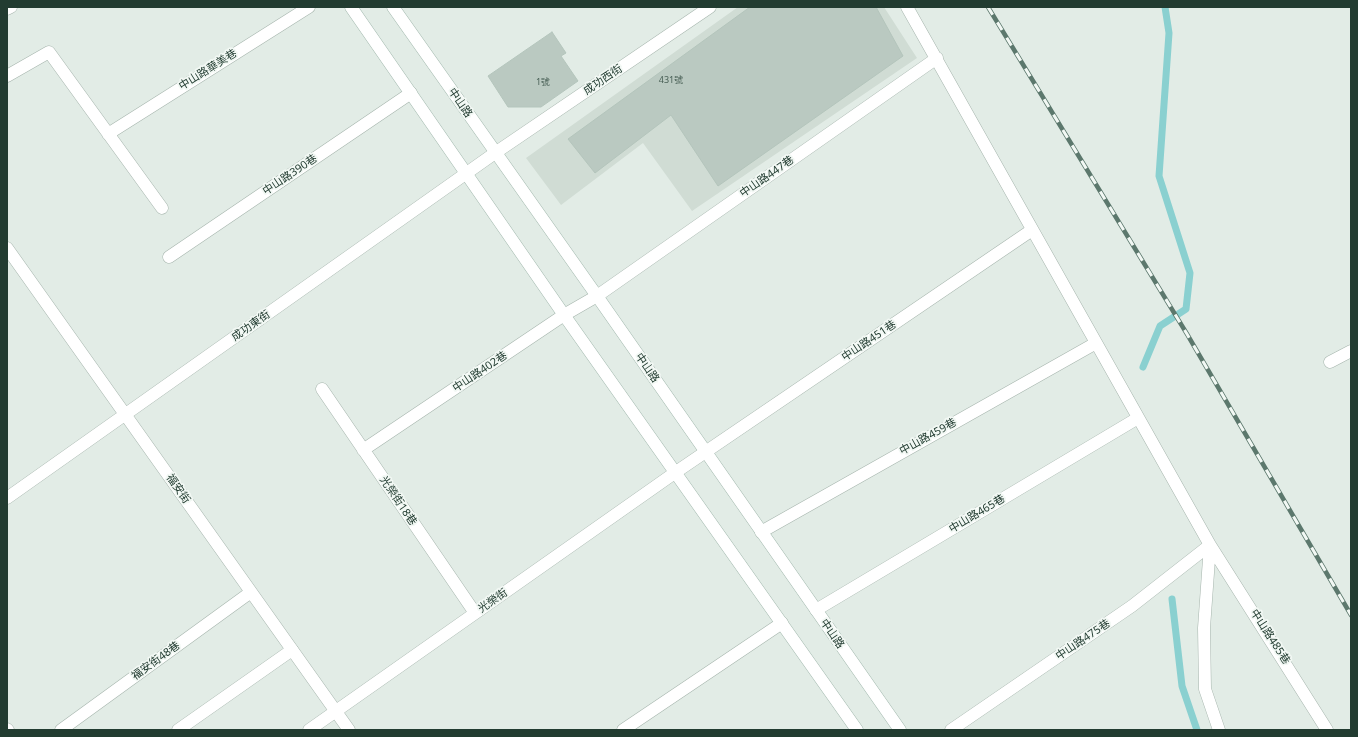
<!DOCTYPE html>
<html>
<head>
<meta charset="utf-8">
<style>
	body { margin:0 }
	#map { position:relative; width:1358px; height:737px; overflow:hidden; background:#e2ece6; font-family:"Noto Sans",sans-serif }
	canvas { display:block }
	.frame { position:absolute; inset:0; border:8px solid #223c31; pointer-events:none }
</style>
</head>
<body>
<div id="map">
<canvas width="1358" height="737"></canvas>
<div class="frame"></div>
</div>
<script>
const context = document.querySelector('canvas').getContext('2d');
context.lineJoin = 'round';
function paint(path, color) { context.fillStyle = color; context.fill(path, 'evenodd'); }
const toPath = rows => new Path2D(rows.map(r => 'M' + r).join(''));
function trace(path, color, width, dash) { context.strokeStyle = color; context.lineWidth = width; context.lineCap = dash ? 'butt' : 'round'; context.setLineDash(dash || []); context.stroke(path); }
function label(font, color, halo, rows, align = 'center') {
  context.font = font + ' "Noto Sans","Noto Sans TC",sans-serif'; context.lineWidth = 3.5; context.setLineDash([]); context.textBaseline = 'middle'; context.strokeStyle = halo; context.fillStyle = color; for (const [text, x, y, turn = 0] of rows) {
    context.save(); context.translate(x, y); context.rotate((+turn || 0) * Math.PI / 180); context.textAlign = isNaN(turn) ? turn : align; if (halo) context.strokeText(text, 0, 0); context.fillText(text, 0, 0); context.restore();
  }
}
paint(toPath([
	[738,7,884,7,917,58,692,211,643,143,561,205,526,158]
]), '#d0dcd4');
trace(toPath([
	[1143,367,1160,326,1186,309,1190,273,1159,176,1169,33,1165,7],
	[1172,599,1182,686,1197,730]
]), '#8ad0d0', 7);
const building = toPath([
	[750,7,876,7,903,56,718,186,671,115,595,173,568,139,750,7],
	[552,32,566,53,561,56,578,81,541,107,508,107,488,76,552,32]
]);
paint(building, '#bac9c1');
trace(building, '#b4c5bc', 1);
const lane = toPath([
	[1330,362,1351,351],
	[178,730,292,650]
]);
const street = toPath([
	[907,7,1210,545,1327,730],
	[7,9,11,7],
	[7,76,49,52,162,208],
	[108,134,309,7],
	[7,248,349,730],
	[169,257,411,93],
	[322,389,475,613],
	[363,450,564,315,597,296,937,58],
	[7,498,495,153,710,7],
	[761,532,1096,343],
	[1210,545,1204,628,1205,689,1219,730],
	[816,610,1138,418],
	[7,729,8,730],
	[61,730,251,592],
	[309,730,676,472,1032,230],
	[623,730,782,623],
	[951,730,1132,606,1210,545]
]);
const secondary = toPath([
	[351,7,564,315,857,730],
	[393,7,597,296,900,730]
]);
trace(lane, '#a5b4ac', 13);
trace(street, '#a5b4ac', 13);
trace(secondary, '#a0b7ac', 13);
trace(lane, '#fff', 12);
trace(street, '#fff', 12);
trace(secondary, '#fff', 12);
const rail = toPath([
	[988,7,1187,334,1351,615]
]);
trace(rail, '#5c786d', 4.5);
trace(rail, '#f2f8f4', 3, [9]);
label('9px', '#485f55', null, [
	["431號",671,80],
	["1號",543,82]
]);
label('11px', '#223c31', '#f2f8f4', [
	["中山路華美巷",208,70,-32],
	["成功西街",603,80,-34],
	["中山路",460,103,55],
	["中山路390巷",290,175,-34],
	["中山路447巷",767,177,-35],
	["成功東街",251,326,-35],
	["中山路451巷",869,341,-34],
	["中山路",647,368,55],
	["中山路402巷",480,372,-34],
	["中山路459巷",928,437,-29],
	["福安街",178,489,55],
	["光榮街18巷",398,501,56],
	["中山路465巷",977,514,-31],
	["光榮街",493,601,-35],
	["中山路",832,634,55],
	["中山路485巷",1270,637,57],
	["中山路475巷",1083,640,-34],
	["福安街48巷",156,661,-36]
]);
</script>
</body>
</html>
